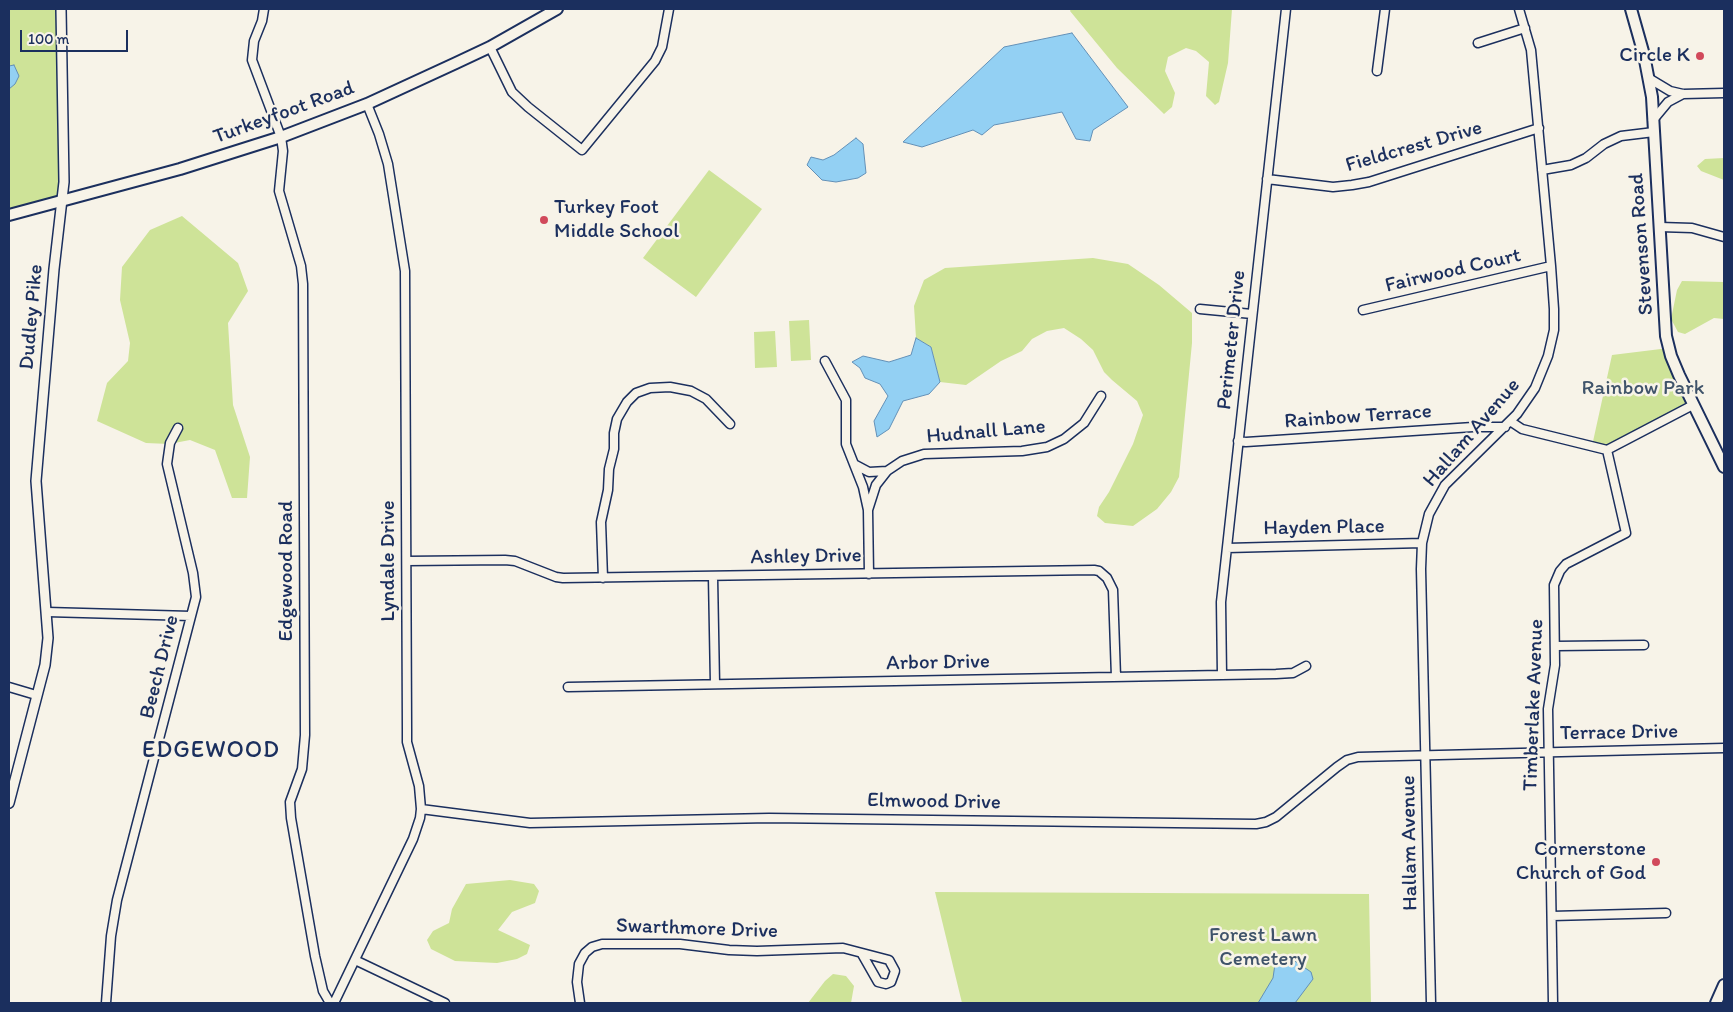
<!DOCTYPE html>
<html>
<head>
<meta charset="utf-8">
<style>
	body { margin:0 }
	#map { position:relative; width:1733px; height:1012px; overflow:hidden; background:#f7f3e8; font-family:Itim,sans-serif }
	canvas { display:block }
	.frame { position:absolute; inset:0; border:10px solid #1b2f5e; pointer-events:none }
	.scale { position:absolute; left:20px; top:30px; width:108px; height:22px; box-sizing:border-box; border:2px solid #1b2f5e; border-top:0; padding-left:6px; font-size:15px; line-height:18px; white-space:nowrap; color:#1b2f5e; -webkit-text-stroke:4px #f7f3e8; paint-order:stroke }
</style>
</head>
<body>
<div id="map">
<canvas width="1733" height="1012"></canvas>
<div class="frame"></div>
<div class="scale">100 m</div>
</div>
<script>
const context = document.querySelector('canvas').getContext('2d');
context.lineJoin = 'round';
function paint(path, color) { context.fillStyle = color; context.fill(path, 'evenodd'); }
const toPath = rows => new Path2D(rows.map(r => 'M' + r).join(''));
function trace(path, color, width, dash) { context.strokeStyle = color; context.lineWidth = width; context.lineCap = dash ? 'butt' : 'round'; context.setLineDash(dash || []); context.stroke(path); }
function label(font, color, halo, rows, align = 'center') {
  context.font = font + ' Itim,sans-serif'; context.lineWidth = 5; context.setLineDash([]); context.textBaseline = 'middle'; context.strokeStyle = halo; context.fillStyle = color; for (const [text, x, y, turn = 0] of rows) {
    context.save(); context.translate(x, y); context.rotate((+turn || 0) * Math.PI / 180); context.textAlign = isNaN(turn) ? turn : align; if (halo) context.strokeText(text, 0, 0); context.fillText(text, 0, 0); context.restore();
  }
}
paint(toPath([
	[9,9,61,9,61,200,9,215],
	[1071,9,1232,9,1228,63,1219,102,1215,105,1206,96,1209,62,1196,51,1186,48,1168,57,1165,71,1175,93,1172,107,1164,114,1117,68,1070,11],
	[1724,158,1724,180,1701,171,1697,166,1705,159],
	[709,170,762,209,696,297,643,258],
	[182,216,238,263,248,291,228,323,233,405,250,457,247,498,232,498,215,450,190,440,169,444,146,443,97,421,107,383,128,361,130,343,120,300,122,267,150,230],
	[1093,258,1128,264,1159,285,1192,313,1192,343,1179,477,1171,492,1157,509,1133,526,1105,523,1097,516,1099,507,1109,492,1133,444,1143,415,1137,401,1112,380,1104,372,1093,350,1081,339,1064,328,1047,331,1032,339,1022,351,1001,361,966,385,940,382,931,347,916,338,914,306,924,280,945,268],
	[1682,281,1724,282,1724,319,1714,318,1685,334,1678,332,1671,319,1677,290],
	[809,320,811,360,791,361,789,321],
	[775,331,777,367,755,368,754,332],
	[1669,348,1693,405,1607,450,1592,446,1612,355],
	[510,880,534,884,539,891,535,903,512,912,498,930,530,945,527,954,517,959,497,963,455,961,431,949,427,940,433,931,449,923,452,909,466,884],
	[935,892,1369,894,1371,1003,962,1003],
	[833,974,846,976,854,986,851,1003,808,1003,825,981]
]), '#cee398');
const water = toPath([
	[1072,33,1128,107,1093,130,1090,141,1076,139,1062,112,994,125,982,135,973,130,922,147,903,142,1004,47,1072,33],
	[14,65,19,76,15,84,9,89,9,66,14,65],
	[856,138,863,144,866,173,858,178,836,182,822,180,807,165,811,157,823,160,834,155,856,138],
	[916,338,931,347,940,382,929,394,903,401,889,429,877,437,874,421,888,396,880,384,865,378,860,368,852,362,863,356,889,362,911,355,916,338],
	[1286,955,1311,972,1313,979,1295,1003,1258,1003,1273,978,1275,964,1286,955]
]);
paint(water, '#93d0f3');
trace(water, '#6390b7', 1);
const minor = toPath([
	[264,9,262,21,254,41,252,60,281,137,283,151,279,191,301,266,303,284,305,735,302,769,290,802,291,818,315,956,323,991,330,1003],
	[1478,43,1525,28],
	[490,47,512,92,528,107,582,150,655,61,662,47,669,9],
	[1377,71,1385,9],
	[1650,79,1670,91,1683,94,1724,93],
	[1653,120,1668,102,1683,94],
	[1542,170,1571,165,1586,158,1604,144,1621,136,1654,132],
	[1267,179,1333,187,1352,185,1369,182,1539,128],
	[1660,227,1692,228,1724,237],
	[1200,309,1252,314],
	[1363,310,1551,266],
	[825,361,846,400,846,444,863,487,868,510,869,574],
	[1510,421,1522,429,1607,450,1693,405],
	[1238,441,1246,442,1473,427,1505,427],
	[854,464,869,472,887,471],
	[868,510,876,485,887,471,902,461,924,454,1022,451,1047,447,1064,439,1084,423,1101,396],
	[1227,548,1422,543],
	[407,561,505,560,515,561,556,577,563,578,1094,570,1099,571,1107,578,1113,590,1116,677],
	[713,577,715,684],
	[603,578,601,522,608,490,609,469,614,449,614,433,617,419,627,402,636,393,650,388,670,387,691,391,706,399,730,424],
	[47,612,191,616],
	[1556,646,1644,645],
	[1222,675,1221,602,1286,9],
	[9,687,36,695],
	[568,687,1276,674,1293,673,1306,666],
	[421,809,530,823,769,818,1256,824,1266,822,1276,817,1337,767,1347,760,1358,757,1724,748],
	[1552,916,1666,913],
	[355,960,445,1003],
	[106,1003,111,936,117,900,196,597,193,573,167,464,170,443,178,428],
	[334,1003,413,839,420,818,421,809,419,786,407,742,407,729,405,271,388,164,379,134,367,104],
	[580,1003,577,982,579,964,585,953,592,947,602,944,680,944,729,950,757,951,843,948,889,960,895,971,891,982,886,984,878,982,862,954],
	[1431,1003,1421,569,1422,543,1429,514,1445,485,1517,414,1535,388,1548,356,1554,330,1554,309,1551,266,1531,50,1519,9],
	[1553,1003,1548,709,1555,665,1554,585,1560,571,1566,564,1626,533,1607,450]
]);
const tertiary = toPath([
	[9,803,45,665,48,638,36,481,54,269,64,182,61,9]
]);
const secondary = toPath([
	[1631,9,1644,55,1652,97,1666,336,1671,356,1679,375,1724,467],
	[9,215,180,169,281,137,367,104,456,63,490,47,557,9],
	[1716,1003,1724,985]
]);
trace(minor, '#1b2f5e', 11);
trace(tertiary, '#1b2f5e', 12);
trace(secondary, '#1b2f5e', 14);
trace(minor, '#f7f3e8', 8);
trace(tertiary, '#f7f3e8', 9);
trace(secondary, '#f7f3e8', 10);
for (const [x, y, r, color] of [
	[1700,56,5,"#d1495b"],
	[544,220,5,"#d1495b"],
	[1656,862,5,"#d1495b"]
]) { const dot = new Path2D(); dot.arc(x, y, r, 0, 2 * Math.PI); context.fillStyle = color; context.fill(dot); trace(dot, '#f7f3e8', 2); }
label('21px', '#1b2f5e', '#f7f3e8', [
	["Circle K",1690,56],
	["Turkey Foot",554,208,"left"],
	["Middle School",554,232,"left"],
	["Cornerstone",1646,850],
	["Church of God",1646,874]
], 'right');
label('21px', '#1b2f5e', '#f7f3e8', [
	["Turkeyfoot Road",284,113,-20],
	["Fieldcrest Drive",1414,147,-16],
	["Stevenson Road",1642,244,-94],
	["Fairwood Court",1453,271,-13],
	["Dudley Pike",32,317,-85],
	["Perimeter Drive",1232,340,-84],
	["Rainbow Terrace",1358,417,-4],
	["Hudnall Lane",986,432,-5],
	["Hallam Avenue",1472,433,-49],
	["Hayden Place",1324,528,-1],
	["Ashley Drive",806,557,-1],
	["Lyndale Drive",389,561,-90],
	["Edgewood Road",287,571,-90],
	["Arbor Drive",938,663,-1],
	["Beech Drive",160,667,-76],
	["Timberlake Avenue",1534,705,-88],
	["Terrace Drive",1619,733,-1],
	["Elmwood Drive",934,802,1],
	["Hallam Avenue",1410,843,-91],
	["Swarthmore Drive",697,929,2]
]);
label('21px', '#3f536a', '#f7f3e8', [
	["Rainbow Park",1643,389],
	["Forest Lawn",1263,936],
	["Cemetery",1263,960]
]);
context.letterSpacing = '1px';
label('24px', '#1b2f5e', '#f7f3e8', [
	["EDGEWOOD",211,751]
]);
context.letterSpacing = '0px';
</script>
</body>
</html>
